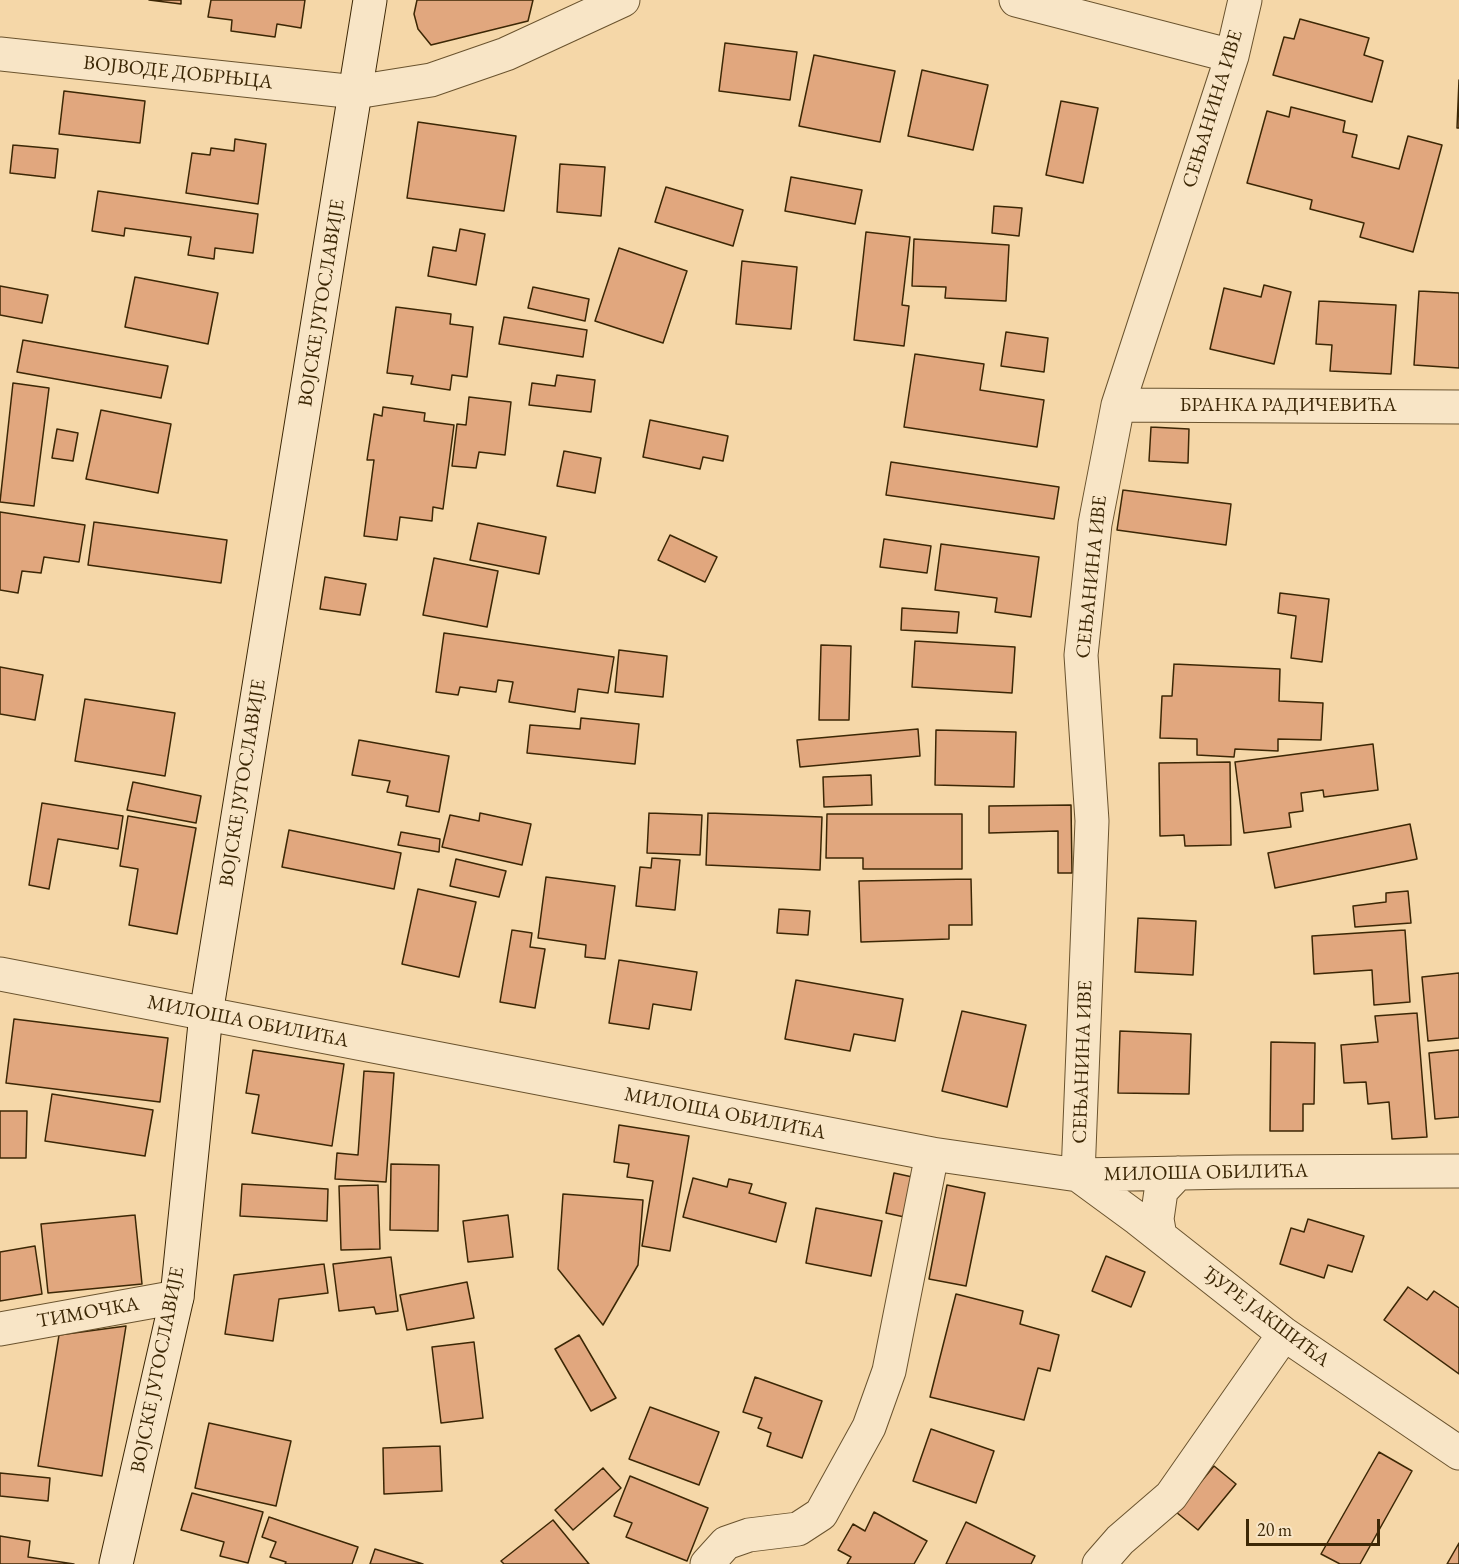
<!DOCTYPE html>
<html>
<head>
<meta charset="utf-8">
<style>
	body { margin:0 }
	#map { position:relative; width:1459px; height:1564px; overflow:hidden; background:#f5d7a8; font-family:"EB Garamond",serif }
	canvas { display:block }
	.scale { position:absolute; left:1246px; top:1519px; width:134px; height:27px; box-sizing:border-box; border:3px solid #3c2705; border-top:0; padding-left:8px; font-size:18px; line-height:21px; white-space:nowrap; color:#3c2705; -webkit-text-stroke:4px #f8e5c6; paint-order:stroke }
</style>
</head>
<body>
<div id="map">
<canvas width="1459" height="1564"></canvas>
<div class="scale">20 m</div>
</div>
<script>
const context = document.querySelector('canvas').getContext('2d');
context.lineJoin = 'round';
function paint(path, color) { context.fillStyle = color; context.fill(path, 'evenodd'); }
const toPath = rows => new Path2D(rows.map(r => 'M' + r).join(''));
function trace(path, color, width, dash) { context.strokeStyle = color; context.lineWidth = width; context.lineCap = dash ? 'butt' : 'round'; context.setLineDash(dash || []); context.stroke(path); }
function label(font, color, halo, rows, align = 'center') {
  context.font = font + ' "EB Garamond",serif'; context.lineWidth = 5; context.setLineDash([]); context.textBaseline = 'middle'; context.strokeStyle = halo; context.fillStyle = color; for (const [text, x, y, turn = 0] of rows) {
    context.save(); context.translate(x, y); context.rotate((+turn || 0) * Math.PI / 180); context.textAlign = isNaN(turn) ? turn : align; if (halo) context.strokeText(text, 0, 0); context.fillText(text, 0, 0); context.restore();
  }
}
const building = toPath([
	[149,0,181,0,181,4,149,0],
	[211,0,305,0,301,28,277,24,275,37,231,31,232,20,208,17,211,0],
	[417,0,533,0,528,21,431,45,418,29,414,14,417,0],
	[1300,19,1369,38,1364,55,1383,61,1372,102,1273,75,1284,37,1294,39,1300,19],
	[725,43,797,52,790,100,719,91,725,43],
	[814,55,895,71,880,142,799,126,814,55],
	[922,70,988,85,973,150,908,136,922,70],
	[1459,80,1459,128,1457,128,1459,80],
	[64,91,145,101,140,143,59,134,64,91],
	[1061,101,1098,108,1083,183,1046,175,1061,101],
	[1291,107,1345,121,1343,132,1357,135,1352,157,1399,169,1408,136,1442,145,1413,252,1360,237,1364,223,1310,209,1312,200,1247,183,1267,111,1289,117,1291,107],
	[418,122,516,136,504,211,407,198,418,122],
	[235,139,266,144,258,204,186,193,192,153,210,155,211,148,234,151,235,139],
	[13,145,58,149,55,178,10,173,13,145],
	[560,164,605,167,601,216,557,212,560,164],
	[791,177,862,190,855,224,785,211,791,177],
	[666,187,743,210,733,246,655,222,666,187],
	[98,191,258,214,253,253,215,248,214,259,188,255,191,237,125,228,124,236,92,231,98,191],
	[994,206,1022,208,1019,236,992,233,994,206],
	[460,229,485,234,476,285,428,276,433,247,456,251,460,229],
	[866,232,910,237,902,305,909,306,904,346,854,340,866,232],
	[914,239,1009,245,1006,301,945,298,946,287,912,286,914,239],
	[619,248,687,271,663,343,595,321,619,248],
	[742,261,797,267,791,329,736,324,742,261],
	[135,277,218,293,208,344,125,327,135,277],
	[1264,285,1291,292,1274,364,1210,349,1224,288,1261,297,1264,285],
	[0,286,48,295,42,323,0,315,0,286],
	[533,287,589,299,585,321,528,308,533,287],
	[1419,291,1459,293,1459,368,1414,365,1419,291],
	[1319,301,1396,305,1391,374,1330,371,1332,345,1316,344,1319,301],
	[396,307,451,314,450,324,473,327,467,377,452,375,450,390,411,384,413,376,387,373,396,307],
	[504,317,587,330,583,357,499,344,504,317],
	[1006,332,1048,338,1044,372,1001,366,1006,332],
	[23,340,168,366,161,398,17,372,23,340],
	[915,354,984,364,980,390,1044,400,1037,447,904,427,915,354],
	[557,375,595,380,591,412,529,405,532,383,555,386,557,375],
	[13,383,49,388,34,506,0,502,13,383],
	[469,397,511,402,505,455,479,452,476,468,452,466,457,424,466,425,469,397],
	[383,407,425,413,424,421,454,425,443,509,433,507,432,521,400,517,397,540,364,536,374,460,367,460,374,414,382,416,383,407],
	[101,410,171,424,158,493,86,479,101,410],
	[650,420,728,436,723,461,703,457,700,469,643,457,650,420],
	[1151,427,1189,429,1188,463,1149,461,1151,427],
	[57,429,78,433,73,461,52,458,57,429],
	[564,451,601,458,595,493,557,486,564,451],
	[891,462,1059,487,1054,519,886,495,891,462],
	[1123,490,1231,504,1226,545,1117,530,1123,490],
	[0,512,85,525,79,562,44,557,41,573,22,571,18,593,0,590,0,512],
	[94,522,227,540,221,583,88,565,94,522],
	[478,523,546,537,539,574,470,560,478,523],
	[670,535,717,557,705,582,658,560,670,535],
	[884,539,931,546,927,573,880,567,884,539],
	[941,544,1039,557,1031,617,995,612,997,598,935,590,941,544],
	[434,558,498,571,487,627,423,615,434,558],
	[325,577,366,584,360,615,320,609,325,577],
	[1280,593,1329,599,1322,662,1291,658,1296,616,1278,613,1280,593],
	[902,608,959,612,957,633,901,630,902,608],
	[444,633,614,657,608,693,578,689,575,712,509,702,513,682,498,680,496,692,460,687,458,695,436,692,444,633],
	[915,641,1015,647,1012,693,912,687,915,641],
	[821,645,851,646,849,720,819,720,821,645],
	[619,650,667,656,663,697,615,692,619,650],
	[1174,664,1280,669,1279,701,1323,703,1321,740,1278,739,1278,751,1235,749,1234,757,1197,755,1197,739,1160,738,1162,696,1172,696,1174,664],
	[0,667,43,675,35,720,0,714,0,667],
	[85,699,175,713,165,776,75,761,85,699],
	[581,718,639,724,635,764,527,753,530,725,580,729,581,718],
	[918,729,920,756,800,767,797,740,918,729],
	[936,730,1016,732,1014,787,935,785,936,730],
	[359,740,449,756,439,812,406,806,408,796,387,792,390,781,352,775,359,740],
	[1373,744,1378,790,1324,797,1323,790,1301,793,1303,811,1289,813,1291,827,1244,833,1235,762,1373,744],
	[1230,762,1231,845,1185,846,1184,835,1160,836,1159,763,1230,762],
	[871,775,872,805,824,807,823,777,871,775],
	[133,782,201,796,196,823,127,810,133,782],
	[42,803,123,816,118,849,58,839,49,889,29,885,42,803],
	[1071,805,1072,873,1058,873,1058,831,989,833,989,806,1071,805],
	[480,813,531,824,522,865,442,847,450,815,479,821,480,813],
	[649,813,702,815,700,855,647,853,649,813],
	[708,813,822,817,820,870,706,865,708,813],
	[827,814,962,814,962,869,863,869,863,858,826,858,827,814],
	[128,816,196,828,177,934,129,925,138,869,120,866,128,816],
	[1410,824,1417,859,1275,888,1268,853,1410,824],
	[289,830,401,853,394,889,282,867,289,830],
	[401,832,440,839,439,852,398,845,401,832],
	[652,858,680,860,675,910,636,906,640,867,651,868,652,858],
	[456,859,506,871,499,897,450,886,456,859],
	[546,877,615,886,605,959,585,957,586,945,538,938,546,877],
	[971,879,972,925,949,925,949,939,861,942,859,881,971,879],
	[418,889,476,902,459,977,402,964,418,889],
	[1408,891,1411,923,1355,927,1353,906,1386,902,1386,893,1408,891],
	[779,909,810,911,808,935,777,933,779,909],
	[1138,918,1196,921,1193,975,1135,972,1138,918],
	[512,930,532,933,530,947,545,949,535,1008,500,1002,512,930],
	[1405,930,1410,1002,1374,1005,1372,970,1314,974,1312,936,1405,930],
	[619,960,697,972,691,1010,653,1004,649,1029,609,1023,619,960],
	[1459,973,1459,1038,1428,1041,1422,977,1459,973],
	[796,980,903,999,895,1041,854,1034,850,1051,785,1039,796,980],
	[962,1011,1026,1025,1007,1107,942,1091,962,1011],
	[1417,1013,1427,1137,1392,1139,1389,1102,1368,1104,1366,1082,1344,1083,1341,1045,1378,1042,1375,1016,1417,1013],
	[14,1019,168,1038,160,1102,6,1083,14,1019],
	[1120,1031,1191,1034,1189,1094,1118,1093,1120,1031],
	[1271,1042,1315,1043,1314,1104,1303,1104,1303,1131,1270,1131,1271,1042],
	[253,1050,344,1064,332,1146,252,1133,259,1095,246,1093,253,1050],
	[1459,1050,1459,1117,1435,1119,1429,1053,1459,1050],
	[364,1071,394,1073,386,1182,335,1179,337,1153,358,1155,364,1071],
	[52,1094,153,1110,145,1156,45,1141,52,1094],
	[0,1111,27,1111,26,1158,0,1158,0,1111],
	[619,1125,689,1136,670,1251,642,1246,653,1181,627,1177,629,1164,614,1162,619,1125],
	[391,1164,439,1165,438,1231,390,1230,391,1164],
	[894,1173,917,1178,909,1218,886,1213,894,1173],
	[693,1178,727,1187,729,1179,752,1184,749,1193,786,1203,776,1242,683,1217,693,1178],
	[242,1184,328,1189,327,1221,240,1216,242,1184],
	[378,1185,380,1249,341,1250,339,1186,378,1185],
	[947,1185,985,1193,966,1286,929,1279,947,1185],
	[563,1194,643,1200,638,1265,603,1325,558,1269,563,1194],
	[816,1208,882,1221,871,1276,806,1263,816,1208],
	[135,1215,142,1284,48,1293,41,1224,135,1215],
	[508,1215,513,1257,468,1262,463,1221,508,1215],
	[1308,1219,1364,1236,1352,1272,1328,1265,1324,1278,1280,1264,1291,1228,1304,1232,1308,1219],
	[35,1246,42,1294,0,1301,0,1252,35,1246],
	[1106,1256,1145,1272,1131,1307,1092,1291,1106,1256],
	[391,1257,398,1311,376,1314,374,1307,339,1311,333,1264,391,1257],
	[324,1264,328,1293,279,1299,273,1341,225,1334,234,1275,324,1264],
	[467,1282,474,1318,407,1330,400,1295,467,1282],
	[1408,1287,1427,1300,1434,1291,1459,1308,1459,1374,1384,1320,1408,1287],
	[956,1294,1023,1311,1020,1324,1059,1335,1050,1371,1038,1368,1024,1420,930,1397,956,1294],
	[126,1326,102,1476,38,1466,59,1335,126,1326],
	[579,1335,616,1398,591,1411,555,1349,579,1335],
	[474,1342,483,1418,441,1423,432,1347,474,1342],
	[755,1377,822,1401,802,1458,767,1446,771,1433,758,1428,762,1418,743,1412,755,1377],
	[650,1407,719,1432,699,1485,629,1459,650,1407],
	[209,1423,291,1441,276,1506,195,1488,209,1423],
	[931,1429,994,1451,976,1503,913,1481,931,1429],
	[440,1446,442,1491,384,1494,383,1448,440,1446],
	[1379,1452,1412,1471,1360,1564,1340,1564,1321,1554,1379,1452],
	[1214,1466,1236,1484,1198,1530,1176,1512,1214,1466],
	[603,1468,621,1488,573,1530,555,1510,603,1468],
	[0,1473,50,1478,48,1501,0,1496,0,1473],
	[630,1476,708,1508,687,1561,626,1537,632,1523,614,1516,630,1476],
	[192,1493,263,1512,248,1563,220,1556,224,1542,181,1530,192,1493],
	[874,1512,927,1541,914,1564,847,1564,851,1557,838,1550,853,1524,865,1531,874,1512],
	[269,1517,358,1547,352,1564,285,1564,286,1562,270,1557,276,1542,262,1537,269,1517],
	[553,1520,589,1564,504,1564,501,1561,553,1520],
	[966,1522,1035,1556,1031,1564,946,1564,966,1522],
	[0,1536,30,1541,28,1557,74,1564,0,1564,0,1536],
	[1459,1543,1459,1564,1447,1564,1459,1543],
	[375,1549,423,1564,370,1564,375,1549]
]);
paint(building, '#e1a77e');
trace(building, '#3c2705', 1.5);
const street = toPath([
	[1016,0,1232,56],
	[1245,0,1232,56,1118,405,1095,524,1081,655,1092,821,1078,1175,1138,1219,1284,1334,1459,1453],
	[0,54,356,92,431,80,506,54,623,0],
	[1118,405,1459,407],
	[0,974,932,1154,1078,1175,1235,1172,1459,1171],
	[1160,1236,1157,1219,1161,1191,1178,1173],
	[0,1329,177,1297],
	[707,1564,726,1543,749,1535,798,1529,821,1514,869,1427,889,1371,932,1154],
	[1099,1564,1120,1540,1171,1496,1284,1334]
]);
const secondary = toPath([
	[116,1564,177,1297,206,1014,370,0]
]);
trace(street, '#6a532e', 35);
trace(secondary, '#3c2705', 35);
trace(street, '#f8e5c6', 33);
trace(secondary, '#f8e5c6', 33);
label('20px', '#3c2705', '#f8e5c6', [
	["ВОЈВОДЕ ДОБРЊЦА",178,73,6],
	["СЕЊАНИНА ИВЕ",1213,109,-73],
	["ВОЈСКЕ ЈУГОСЛАВИЈЕ",322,303,-81],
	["БРАНКА РАДИЧЕВИЋА",1288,406],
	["СЕЊАНИНА ИВЕ",1092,577,-84],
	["ВОЈСКЕ ЈУГОСЛАВИЈЕ",243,783,-81],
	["МИЛОША ОБИЛИЋА",248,1022,11],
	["СЕЊАНИНА ИВЕ",1083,1062,-88],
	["МИЛОША ОБИЛИЋА",725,1114,11],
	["МИЛОША ОБИЛИЋА",1206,1173,-1],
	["ТИМОЧКА",88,1313,-10],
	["ЂУРЕ ЈАКШИЋА",1266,1317,37],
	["ВОЈСКЕ ЈУГОСЛАВИЈЕ",158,1370,-79]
]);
</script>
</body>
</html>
